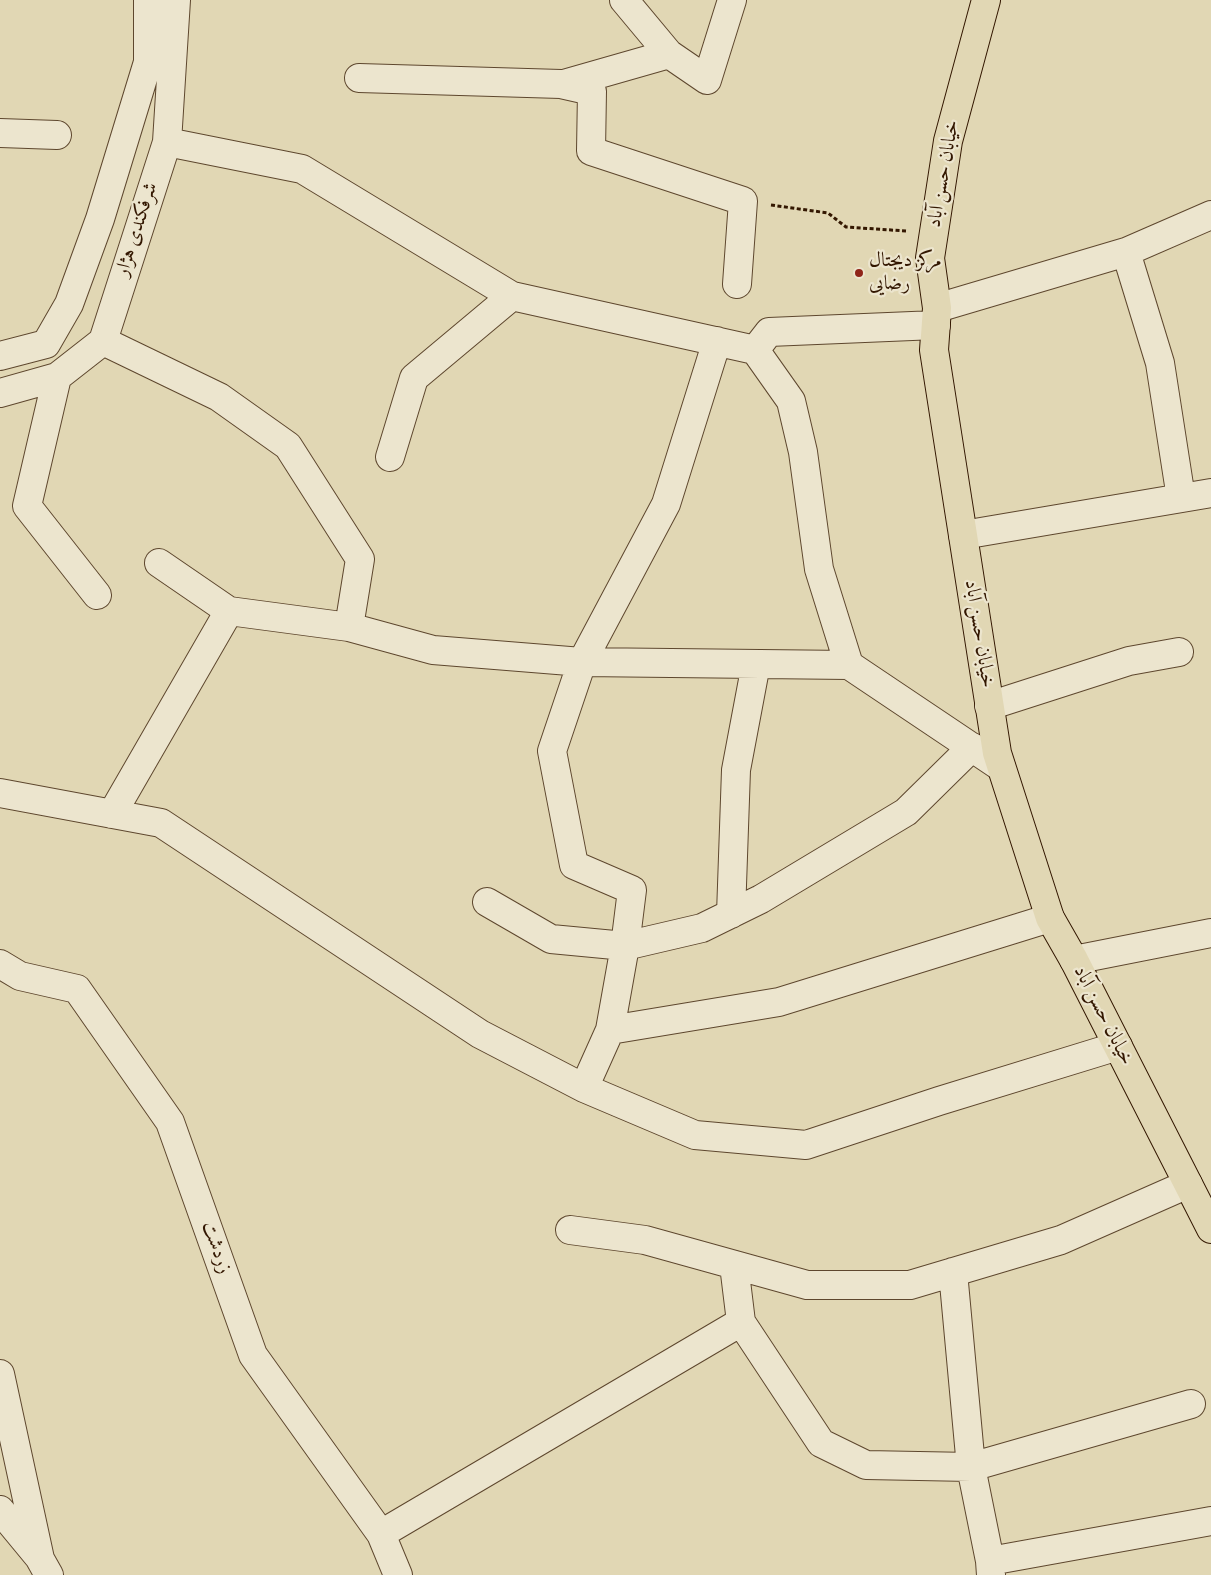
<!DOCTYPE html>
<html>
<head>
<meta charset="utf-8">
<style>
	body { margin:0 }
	canvas { display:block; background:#e1d7b4 }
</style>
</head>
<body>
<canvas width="1211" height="1575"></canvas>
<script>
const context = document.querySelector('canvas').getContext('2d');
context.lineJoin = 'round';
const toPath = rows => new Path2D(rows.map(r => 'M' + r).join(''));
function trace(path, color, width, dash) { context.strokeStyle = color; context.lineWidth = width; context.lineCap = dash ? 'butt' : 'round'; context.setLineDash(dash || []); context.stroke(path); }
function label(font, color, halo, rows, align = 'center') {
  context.font = font + ' Vollkorn,Amiri,serif'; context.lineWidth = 4.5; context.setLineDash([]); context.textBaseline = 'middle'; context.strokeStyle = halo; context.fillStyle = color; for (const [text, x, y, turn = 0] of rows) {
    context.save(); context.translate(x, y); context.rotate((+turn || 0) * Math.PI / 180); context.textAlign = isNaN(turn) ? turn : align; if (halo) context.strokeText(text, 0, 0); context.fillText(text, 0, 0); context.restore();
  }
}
const minor = toPath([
	[669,54,707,80,732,0],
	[359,78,561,84,592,91,591,151,743,201,737,284],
	[564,84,669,54,624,0],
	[0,133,57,135],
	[167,142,302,169,512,296,755,350],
	[1126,252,1160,363,1181,498],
	[937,308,1126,252,1211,215],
	[103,341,219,397,288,446,360,559,349,627],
	[0,356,46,344,69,304,100,219,148,62,148,0],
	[57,377,27,506,97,595],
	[0,393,57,377,103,341,167,142,176,0],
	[390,457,414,378,512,296],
	[963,535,1211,493],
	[159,563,229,611],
	[849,665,819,569,803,452,791,401,755,350,769,332,936,325],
	[989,706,1129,661,1179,652],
	[0,793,161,823,480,1034,584,1088,695,1135,806,1145,939,1101,1118,1046],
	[112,814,229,611,349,627,433,650,582,662,849,665,1001,767],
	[487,902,551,939,625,946,702,928,761,899,906,812,972,747],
	[731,914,736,770,756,664],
	[1074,960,1211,933],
	[0,964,20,976,77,989,170,1122,253,1355,381,1534,398,1575],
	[610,1030,779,1002,1050,918],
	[584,1088,610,1030,625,946,632,890,574,865,552,751,582,662,666,504,717,341],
	[570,1230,645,1240,807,1285,910,1285,1061,1240,1188,1184],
	[734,1265,741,1322,821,1443,866,1465,971,1467,1191,1404],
	[953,1272,971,1467,990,1561,991,1575],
	[0,1374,40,1559,49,1575],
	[0,1510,38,1556],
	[381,1534,741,1322],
	[990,1561,1211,1521]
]);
const major = toPath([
	[986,0,948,141,930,258,937,308,934,350,997,753,1050,918,1074,960,1211,1229]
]);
trace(minor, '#5e472e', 30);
trace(major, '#331701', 30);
trace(toPath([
	[771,205,828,213,846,227,906,231]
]), '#331701', 3, [4, 2.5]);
trace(minor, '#ece5ce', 28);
trace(major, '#e1d7b4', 28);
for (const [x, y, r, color] of [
	[859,273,5,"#8f2418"]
]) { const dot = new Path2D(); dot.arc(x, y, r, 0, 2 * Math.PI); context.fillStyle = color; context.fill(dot); trace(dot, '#ece5ce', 2); }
label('20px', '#331701', '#ece5ce', [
	["خیابان حسن آباد",945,174,-80],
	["شرفکندی هژار",138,230,-72],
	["خیابان حسن آباد",978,634,81],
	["خیابان حسن آباد",1102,1016,63],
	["زردشت",215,1248,71]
]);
label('20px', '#331701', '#ece5ce', [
	["مرکز دیجتال",869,262],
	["رضایی",869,285]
], 'left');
</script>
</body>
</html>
